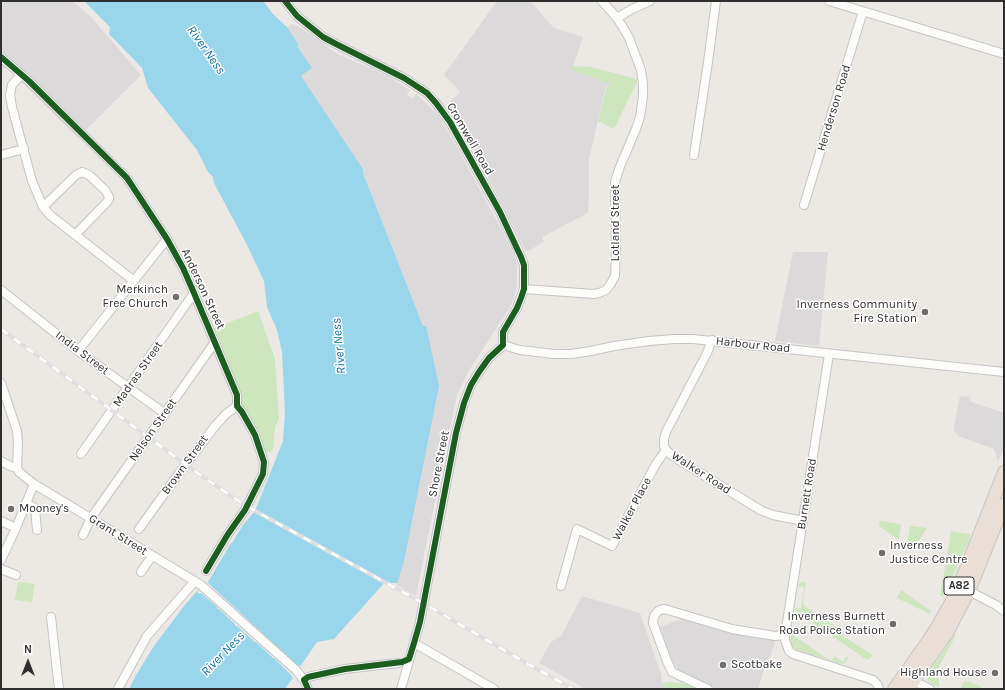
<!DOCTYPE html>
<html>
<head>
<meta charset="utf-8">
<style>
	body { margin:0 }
	#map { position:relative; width:1005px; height:690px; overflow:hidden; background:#ece8e4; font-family:Karla,sans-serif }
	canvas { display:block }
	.frame { position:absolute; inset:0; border:2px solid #2e2e2e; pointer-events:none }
	.north { position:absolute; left:8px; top:642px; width:40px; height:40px; -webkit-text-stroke:3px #fff; paint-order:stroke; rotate:0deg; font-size:11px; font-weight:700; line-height:16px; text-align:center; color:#2e2e2e }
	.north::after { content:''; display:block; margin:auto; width:14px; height:18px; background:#2e2e2e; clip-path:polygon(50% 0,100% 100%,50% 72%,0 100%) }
</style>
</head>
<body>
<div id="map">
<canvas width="1005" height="690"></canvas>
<div class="frame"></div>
<div class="north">N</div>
</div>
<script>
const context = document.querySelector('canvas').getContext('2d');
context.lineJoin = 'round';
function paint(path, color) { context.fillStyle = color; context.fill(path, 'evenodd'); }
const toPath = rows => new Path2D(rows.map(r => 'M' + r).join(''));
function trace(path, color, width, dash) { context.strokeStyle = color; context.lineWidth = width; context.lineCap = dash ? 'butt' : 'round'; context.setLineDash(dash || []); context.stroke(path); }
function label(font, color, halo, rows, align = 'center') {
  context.font = font + ' Karla,sans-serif'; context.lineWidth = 3; context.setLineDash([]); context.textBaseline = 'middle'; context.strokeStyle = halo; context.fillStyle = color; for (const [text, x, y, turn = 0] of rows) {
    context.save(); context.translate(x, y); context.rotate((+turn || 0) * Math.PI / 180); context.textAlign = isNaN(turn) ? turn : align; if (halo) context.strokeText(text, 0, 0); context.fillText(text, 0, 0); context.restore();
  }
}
paint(toPath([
	[1,1,72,1,90,16,141,75,78,138,7,68,1,69],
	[497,1,530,1,554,28,583,37,572,70,611,83,610,87,606,86,589,159,589,194,588,213,542,237,544,242,526,252,520,239,463,129,448,104,460,92,444,75],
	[292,24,301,28,339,55,371,68,389,77,410,90,407,95,413,99,416,94,423,100,436,113,443,122,503,232,514,254,517,264,517,277,516,289,514,298,510,307,468,372,457,395,445,451,416,596,398,586,397,583,425,327,423,326,363,173,363,169,301,76,312,68,297,46,299,45,287,27],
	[793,252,828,252,819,346,775,341],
	[960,396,970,397,969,401,1004,413,1004,449,998,461,994,449,958,436,954,430,954,426],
	[582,596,640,613,661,674,662,683,668,689,586,689,539,663,551,642,561,636],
	[684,618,770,639,775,642,769,660,767,660,758,689,717,689,677,670,678,668,673,663,660,627]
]), '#dcd9db');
paint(toPath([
	[573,66,591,67,637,79,637,84,636,84,614,129,598,121,607,86,610,87,611,84,571,70],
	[258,311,275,359,279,419,275,427,273,450,266,453,249,414,242,406,241,395,215,328],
	[880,521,901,524,899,540,879,526],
	[910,526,927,528,913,550,907,545],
	[951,531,970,534,970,539,961,559,947,556],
	[946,562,958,564,943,597,940,595],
	[18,582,35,584,32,602,15,600],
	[801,582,806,583,803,601,803,603,806,607,841,630,841,631,844,633,843,636,874,656,867,660,795,611,795,608,801,609,804,587,798,586,799,584],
	[901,590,931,611,930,614,897,598],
	[793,632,796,633,794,636,831,661,835,656,843,662,847,656,849,657,845,663,842,664,797,650,793,647,791,642,791,636],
	[954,635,957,636,955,637,939,666,939,687,938,687,928,681,927,676],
	[967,681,982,687,981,689,960,689,964,682],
	[670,682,686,684,700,689,668,689,662,683]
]), '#cee6be');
paint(toPath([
	[84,1,263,1,273,14,287,27,299,45,297,46,312,68,301,76,363,169,363,173,423,326,426,326,427,330,439,386,404,561,398,581,397,583,391,583,386,581,334,639,317,642,298,670,290,673,293,676,292,679,285,689,129,689,136,675,154,646,184,606,198,590,200,592,205,587,231,543,232,543,243,525,255,511,283,441,285,412,282,352,277,330,267,307,264,281,247,245,214,183,213,177,208,172,197,150,148,88,142,68,109,34,110,27]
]), '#99d6ec');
paint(toPath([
	[207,582,298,666,299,665,301,667,300,671,294,674,295,676,294,680,293,677,274,658,272,658,272,657,256,642,254,642,253,640,237,626,235,626,235,624,219,609,217,609,217,607,201,593,200,594,197,592]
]), '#ece8e4');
const minor = toPath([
	[285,1,297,16,323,37,336,44,404,78,427,93,436,103,450,122,500,212,517,247,524,265,524,289,517,308,503,332,503,345,489,358,479,372,471,385,464,403,456,433,420,622,414,643,401,689],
	[829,1,1004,54],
	[617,18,632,9,650,1],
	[1,57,29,81,127,178,167,239,183,268,194,293,237,395,237,406,242,412,255,435,264,462,263,474,245,510,228,534,206,571],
	[21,75,12,85,10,95,12,107,32,181,43,207,50,215,134,281],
	[1,155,24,149],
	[694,155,708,62,716,1],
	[804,205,863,11],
	[43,207,76,175,82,172,89,175,105,190,109,197,109,199,107,202,75,235],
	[524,289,594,294,599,293,606,290,610,285,615,276,616,249,615,182,619,169,636,129,640,117,643,96,643,84,641,70,629,38,624,29,617,18,602,1],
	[1,290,78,351,164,413],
	[712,340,707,353,666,432,664,439,664,446,666,450,674,457,762,511,773,515,803,521],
	[503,345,520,350,554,354,571,354,591,351,614,346,649,341,674,339,693,339,1004,372],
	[78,351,167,239],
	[829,354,785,635,785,640,789,651,793,654,873,680,877,684,879,689],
	[1,383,17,431,18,445,17,468],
	[81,454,194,293],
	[1,461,10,466,17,468,19,472,34,484,201,585,296,670,304,680,308,689],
	[26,503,35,508,37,530],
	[1,521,16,528],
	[139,529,177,476,215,426,226,414,237,406],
	[83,535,91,518,215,342],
	[1,560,16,528,34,484],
	[1,569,16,575],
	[141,572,152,556],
	[561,586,577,529,612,546,656,464,666,450],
	[969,591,996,605,1004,611],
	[51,617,59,689],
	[414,643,494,689],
	[304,680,308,677,321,674,345,669,398,663],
	[914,681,930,689],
	[118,689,147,636,194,582],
	[708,689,672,672,667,661,653,623,654,616,658,611,663,609,668,610,732,629,750,632,775,636,785,635]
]);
const highway = toPath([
	[894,689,928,641,936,629,953,599,967,566,1004,472],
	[908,689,947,633,969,591,1004,504]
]);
trace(minor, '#c5c4c5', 10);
trace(highway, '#c6c5c4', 14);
trace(minor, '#fcfcfb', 8);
trace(highway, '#eadfd6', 12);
const rail = toPath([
	[1,329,193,470,234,498,257,512,430,607,526,663,573,689]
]);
trace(rail, '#dfdfe1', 4);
trace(rail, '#fff', 2.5, [8]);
trace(toPath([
	[285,1,297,16,323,37,336,44,404,78,427,93,436,103,450,122,500,212,521,257,524,265,524,289,521,298,517,308,503,332,503,345,489,358,479,372,471,385,464,403,456,433,420,622,414,643,409,659,402,662,345,669,308,677,304,680,308,689],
	[1,57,29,81,127,178,167,239,183,268,194,293,237,395,237,406,242,412,255,435,264,462,263,474,245,510,228,534,206,571]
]), '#1b5e20', 6);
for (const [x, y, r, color] of [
	[176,297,4,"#706f6e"],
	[925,312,4,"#706f6e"],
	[11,509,4,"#706f6e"],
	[882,553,4,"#706f6e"],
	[893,624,4,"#706f6e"],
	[723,665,4,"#706f6e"],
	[995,673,4,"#706f6e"]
]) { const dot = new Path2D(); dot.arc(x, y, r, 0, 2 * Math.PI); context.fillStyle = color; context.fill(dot); trace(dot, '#fff', 1.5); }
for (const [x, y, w] of [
	[959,586,30]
]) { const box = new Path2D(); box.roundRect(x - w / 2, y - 9, w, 18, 3); context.fillStyle = '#fff'; context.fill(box); trace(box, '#2e2e2e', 1); }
label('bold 11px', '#2e2e2e', null, [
	["A82",959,586]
]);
label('12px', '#2e2e2e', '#fff', [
	["Henderson Road",834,108,-73],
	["Cromwell Road",470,139,60],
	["Lotland Street",616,223,-90],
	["Anderson Street",203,289,65],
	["Harbour Road",753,345,6],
	["India Street",82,353,37],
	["Madras Street",138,374,-55],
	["Nelson Street",153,430,-55],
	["Shore Street",439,464,-79],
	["Brown Street",185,465,-54],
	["Walker Road",701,473,33],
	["Burnett Road",807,494,-81],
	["Walker Place",632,509,-62],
	["Grant Street",118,535,32]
]);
label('12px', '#2e2e2e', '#fff', [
	["Merkinch",168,290],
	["Free Church",168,304],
	["Inverness Community",917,305],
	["Fire Station",917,319],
	["Mooney's",19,509,"left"],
	["Inverness",890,546,"left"],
	["Justice Centre",890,560,"left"],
	["Inverness Burnett",885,617],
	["Road Police Station",885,631],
	["Scotbake",731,665,"left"],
	["Highland House",987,673]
], 'right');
label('italic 13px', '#0d6fa3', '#fff', [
	["River Ness",206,50,55],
	["River Ness",339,346,-95],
	["River Ness",223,654,-46]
]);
</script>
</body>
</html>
